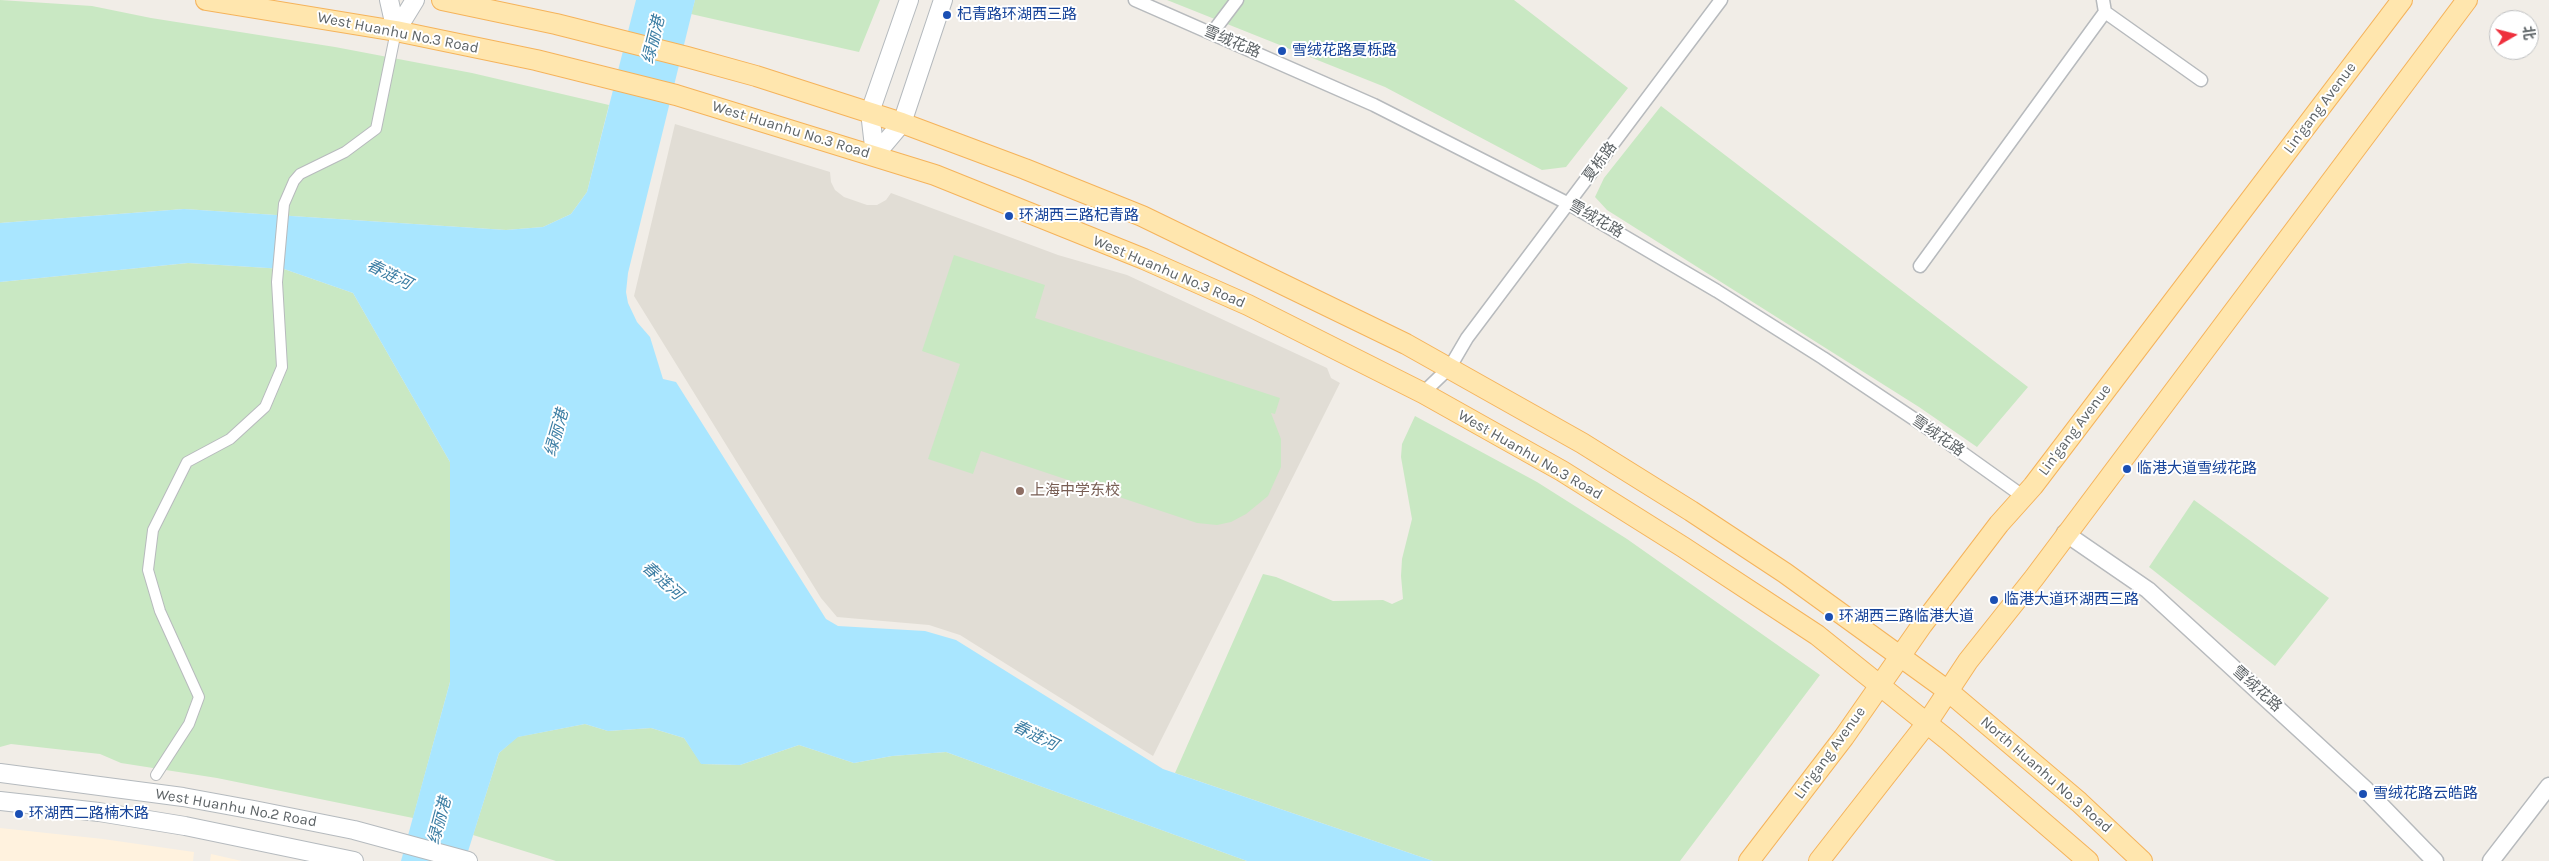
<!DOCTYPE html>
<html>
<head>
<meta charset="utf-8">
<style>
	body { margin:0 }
	#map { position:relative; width:2549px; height:861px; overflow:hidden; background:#f1ede7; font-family:Karla,"Noto Sans SC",sans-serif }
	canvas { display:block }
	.north { position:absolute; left:2489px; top:10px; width:50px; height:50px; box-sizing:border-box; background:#fff; border:1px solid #bfc1c2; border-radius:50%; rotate:82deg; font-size:14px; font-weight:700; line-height:20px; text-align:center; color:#5e6467 }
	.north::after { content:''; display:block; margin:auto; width:18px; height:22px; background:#ee303d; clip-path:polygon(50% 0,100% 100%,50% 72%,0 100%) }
</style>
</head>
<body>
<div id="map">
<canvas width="2549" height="861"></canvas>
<div class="north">北</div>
</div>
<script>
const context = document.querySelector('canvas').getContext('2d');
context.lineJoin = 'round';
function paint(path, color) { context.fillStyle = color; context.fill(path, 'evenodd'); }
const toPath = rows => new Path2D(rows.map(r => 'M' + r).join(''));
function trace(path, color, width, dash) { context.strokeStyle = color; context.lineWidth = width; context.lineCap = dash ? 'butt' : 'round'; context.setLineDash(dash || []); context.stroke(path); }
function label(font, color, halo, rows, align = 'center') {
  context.font = font + ' Karla,"Noto Sans SC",sans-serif'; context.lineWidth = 4; context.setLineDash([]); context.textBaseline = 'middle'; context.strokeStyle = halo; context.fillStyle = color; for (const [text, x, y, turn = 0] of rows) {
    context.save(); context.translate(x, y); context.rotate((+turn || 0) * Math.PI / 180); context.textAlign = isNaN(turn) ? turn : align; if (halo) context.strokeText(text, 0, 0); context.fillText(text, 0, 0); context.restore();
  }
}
paint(toPath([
	[0,828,103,839,194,852,193,861,0,861],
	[211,854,242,861,210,861]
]), '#fff2de');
paint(toPath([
	[675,124,830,172,831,182,835,190,844,197,867,205,877,205,886,200,891,193,1058,255,1127,275,1327,368,1331,378,1340,383,1153,756,960,635,929,625,837,617,821,598,634,296]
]), '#e1ddd5');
paint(toPath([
	[0,0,92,6,151,18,335,47,472,73,609,105,587,192,571,214,543,227,506,230,184,209,0,223],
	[695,0,880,0,859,52,691,14],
	[1167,0,1514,0,1628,88,1566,167,1542,170,1385,87],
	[1661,106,2028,387,1977,447,1919,407,1607,210,1595,197,1604,178],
	[954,255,1045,285,1035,318,1280,398,1275,414,1271,413,1281,439,1281,467,1268,496,1246,514,1231,522,1217,525,1197,523,981,451,973,474,928,459,960,364,922,351],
	[188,263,284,269,353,293,450,462,450,682,413,818,217,778,121,763,100,754,11,744,0,747,0,282],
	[1415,416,1537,482,1627,539,1820,675,1680,861,1433,861,1175,773,1263,574,1276,577,1333,601,1383,600,1392,604,1403,599,1401,576,1402,559,1412,519,1401,457,1402,444],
	[2194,500,2329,598,2275,666,2149,567],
	[585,724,608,731,651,728,684,738,702,764,740,765,799,745,854,763,892,756,946,752,1247,861,556,861,473,835,499,753,517,737]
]), '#c9e8c3');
paint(toPath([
	[636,0,695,0,628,273,626,292,628,303,637,322,650,337,663,379,676,382,826,619,838,626,925,631,956,640,1163,769,1433,861,1247,861,946,752,892,756,854,763,799,745,740,765,701,764,684,738,651,728,608,731,585,724,518,737,499,753,465,861,401,861,450,682,450,462,353,293,284,269,188,263,0,282,0,223,184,209,506,230,543,227,571,214,587,192]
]), '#a9e6ff');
const pedestrian = toPath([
	[156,775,189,724,199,697,160,611,148,570,153,530,187,462,230,439,265,407,282,367,277,282,284,204,294,181,300,174,345,152,376,129,396,31]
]);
const minor = toPath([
	[1135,0,1374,105,1569,204,1717,291,1823,358,1926,427,2024,497],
	[2105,12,2201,80],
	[1212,33,1237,0],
	[1920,266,2105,12,2103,0],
	[1423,393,1450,367,1467,338,1721,0]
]);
const tertiary = toPath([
	[2065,533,2148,590,2366,790,2435,861],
	[2491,861,2549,786]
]);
const secondary = toPath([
	[389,0,396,31],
	[396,31,415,0],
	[875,155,902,123,943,0],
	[875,155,870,112,909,0],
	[0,773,183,797,254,810,354,830,468,861],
	[0,801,99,812,185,826,354,861]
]);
const primary = toPath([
	[206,0,396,31,536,60,676,95,935,175,1144,259,1248,305,1423,393,1562,471,1683,547,1817,635,1949,741,2088,861],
	[442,0,556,24,687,57,756,76,902,123,1025,169,1142,216,1406,344,1582,443,1691,511,1785,573,1948,691,2079,802,2142,861],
	[1749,861,1844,737,1922,625,1999,524,2033,486,2402,0],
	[1819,861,1927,723,1968,661,2034,578,2467,0]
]);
trace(pedestrian, '#b7babd', 12);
trace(minor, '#b7babd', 15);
trace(tertiary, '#b7babd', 19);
trace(secondary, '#b5babe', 20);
trace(primary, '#f5b35b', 22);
trace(pedestrian, '#fff', 10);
trace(minor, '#fff', 12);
trace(tertiary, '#fff', 16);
trace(secondary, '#fff', 18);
trace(primary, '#ffe6ae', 20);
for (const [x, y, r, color] of [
	[947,15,5,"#1a4fb4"],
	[1282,51,5,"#1a4fb4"],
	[1009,216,5,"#1a4fb4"],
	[2127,469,5,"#1a4fb4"],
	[1020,491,5,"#8d6e63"],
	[1994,600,5,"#1a4fb4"],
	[1829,617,5,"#1a4fb4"],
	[2363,794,5,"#1a4fb4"],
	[19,814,5,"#1a4fb4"]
]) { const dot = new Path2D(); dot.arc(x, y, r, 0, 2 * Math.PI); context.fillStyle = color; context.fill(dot); trace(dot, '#fff', 2); }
label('15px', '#164399', '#fff', [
	["杞青路环湖西三路",957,15],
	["雪绒花路夏栎路",1292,51],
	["环湖西三路杞青路",1019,216],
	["临港大道雪绒花路",2137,469],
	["临港大道环湖西三路",2004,600],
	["环湖西三路临港大道",1839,617],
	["雪绒花路云皓路",2373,794],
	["环湖西二路楠木路",29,814]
], 'left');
label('15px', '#5e6467', '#fff', [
	["West Huanhu No.3 Road",398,33,11],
	["雪绒花路",1232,42,23],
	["Lin'gang Avenue",2320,108,-53],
	["West Huanhu No.3 Road",791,130,17],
	["夏栎路",1600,162,-53],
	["雪绒花路",1596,219,30],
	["West Huanhu No.3 Road",1169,272,23],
	["Lin'gang Avenue",2075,430,-53],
	["雪绒花路",1938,436,35],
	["West Huanhu No.3 Road",1530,455,30],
	["雪绒花路",2257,689,42],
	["Lin'gang Avenue",1830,753,-54],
	["North Huanhu No.3 Road",2046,775,41],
	["West Huanhu No.2 Road",236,808,10]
]);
label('15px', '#785e54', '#fff', [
	["上海中学东校",1030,491]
], 'left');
label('italic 16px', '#3b7da3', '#fff', [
	["绿丽港",654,40,-76],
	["春涟河",389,275,26],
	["绿丽港",557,433,-74],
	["春涟河",662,581,42],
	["春涟河",1035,736,26],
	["绿丽港",440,821,-75]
]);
</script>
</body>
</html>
